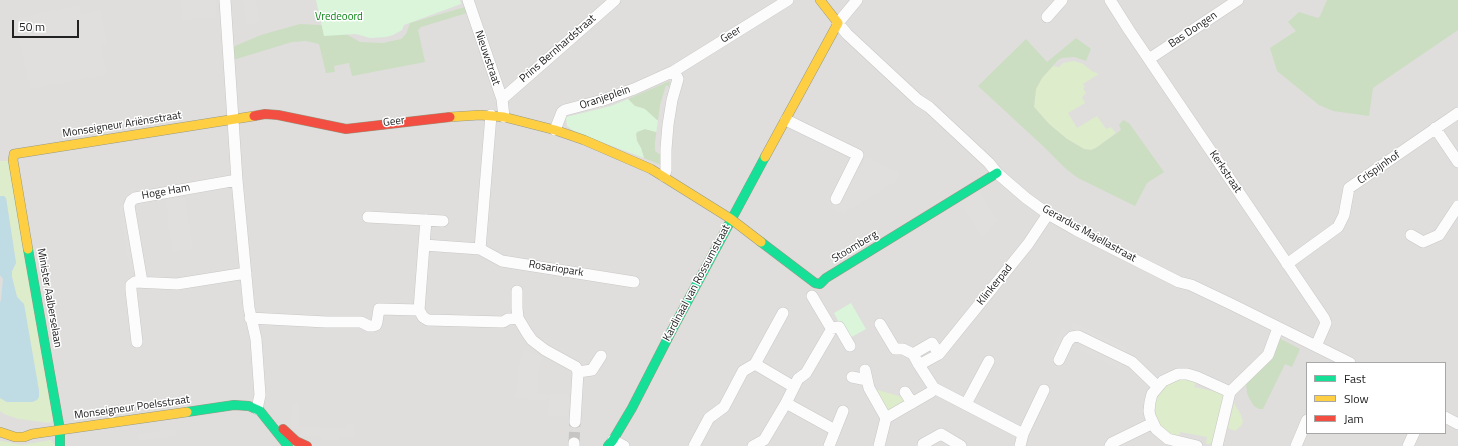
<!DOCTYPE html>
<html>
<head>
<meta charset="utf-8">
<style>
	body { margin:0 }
	#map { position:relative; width:1458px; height:446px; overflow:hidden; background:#f0eeeb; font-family:"Titillium Web",sans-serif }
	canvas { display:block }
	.legend { position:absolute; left:1306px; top:362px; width:140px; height:72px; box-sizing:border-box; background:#fff; border:1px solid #a7a7a7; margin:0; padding:5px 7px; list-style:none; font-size:12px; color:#222 }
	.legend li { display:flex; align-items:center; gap:8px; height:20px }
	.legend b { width:20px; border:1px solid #a7a7a7 }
	.scale { position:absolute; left:12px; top:20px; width:67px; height:18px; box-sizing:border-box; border:2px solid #222; border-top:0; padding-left:5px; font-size:12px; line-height:14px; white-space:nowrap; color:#222; -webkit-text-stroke:3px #fff; paint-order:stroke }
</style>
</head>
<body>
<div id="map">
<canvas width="1458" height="446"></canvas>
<ul class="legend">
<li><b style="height:5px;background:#16e098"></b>Fast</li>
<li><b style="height:5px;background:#ffcf43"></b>Slow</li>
<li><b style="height:5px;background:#f24e42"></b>Jam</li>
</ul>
<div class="scale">50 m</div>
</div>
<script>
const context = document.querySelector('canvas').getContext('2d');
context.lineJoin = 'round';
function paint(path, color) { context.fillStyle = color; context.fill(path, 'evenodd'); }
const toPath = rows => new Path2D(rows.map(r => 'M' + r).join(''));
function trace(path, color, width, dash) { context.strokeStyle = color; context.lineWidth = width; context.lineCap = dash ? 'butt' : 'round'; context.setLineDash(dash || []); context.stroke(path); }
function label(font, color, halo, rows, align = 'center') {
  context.font = font + ' "Titillium Web",sans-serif'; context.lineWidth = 3; context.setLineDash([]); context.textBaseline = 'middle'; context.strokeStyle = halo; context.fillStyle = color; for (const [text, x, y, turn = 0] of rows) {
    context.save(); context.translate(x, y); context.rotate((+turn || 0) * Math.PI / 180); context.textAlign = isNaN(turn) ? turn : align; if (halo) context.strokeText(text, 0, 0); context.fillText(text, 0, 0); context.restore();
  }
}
paint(toPath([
	[0,0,1458,0,1458,446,0,446],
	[1307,363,1445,363,1445,433,1307,433]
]), '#dfdedc');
paint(toPath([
	[1074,61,1083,64,1092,71,1099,74,1083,84,1085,87,1083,88,1086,93,1082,97,1085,103,1068,113,1077,128,1097,116,1106,129,1111,127,1116,133,1096,148,1091,150,1084,149,1067,139,1049,124,1034,107,1036,89,1042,78,1053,66,1059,67,1063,63],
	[0,161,9,161,53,419,50,423,19,419,4,414,0,411,0,398,7,402,34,402,39,391,24,305,17,297,12,277,12,271,16,263,6,198,1,196,0,196],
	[1178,378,1197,381,1194,387,1222,393,1225,398,1214,441,1210,444,1206,444,1207,437,1180,432,1179,439,1165,433,1153,416,1155,396,1163,386],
	[874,389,906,398,909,402,888,414],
	[1234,403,1241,415,1243,422,1241,426,1235,431,1228,428],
	[51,440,56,446,0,446,0,441,2,441,22,445]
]), '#ddeccb');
paint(toPath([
	[1327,0,1458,0,1458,30,1373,88,1369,116,1333,111,1319,105,1277,71,1270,48,1296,31,1288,22,1299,12,1318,18,1320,16],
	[465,7,467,13,421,27,418,30,425,62,352,76,349,63,334,66,335,72,326,73,319,44,306,41,292,42,233,60,233,48,235,46,261,35,300,24,320,25,339,30,360,42,383,43,401,39,406,34,410,23],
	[1076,38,1091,49,1086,61,1074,57,1062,58,1058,60,1042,78,1036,89,1034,107,1049,124,1067,139,1084,149,1091,150,1096,148,1121,130,1119,125,1123,120,1129,123,1164,172,1147,183,1135,206,1078,178,1066,169,1042,145,978,86,1026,39,1047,62],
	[670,81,661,121,657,120,652,117,649,113,643,108,635,106,628,99],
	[645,129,656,132,660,131,661,165,644,158,641,148,637,141,636,134,637,132],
	[1279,338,1300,349,1292,367,1285,364,1263,409,1259,409,1254,406,1249,398,1247,393,1246,383]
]), '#cbdec1');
paint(toPath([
	[316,0,460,0,461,4,404,25,402,30,393,35,386,37,370,38,356,34,324,36],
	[628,99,635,106,645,109,657,120,661,121,660,131,656,132,645,129,637,132,636,134,637,141,641,148,644,158,575,132,567,126,566,117,611,106],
	[851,303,866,329,848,339,834,313]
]), '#daf5da');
paint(toPath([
	[180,0,216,0,217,17,182,20],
	[243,0,256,0,260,21,247,26],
	[79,5,81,14,100,10,107,43,101,45,107,74,30,89,15,20,31,15],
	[666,85,672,89,662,156,655,151,655,142,660,105],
	[867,157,900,173,897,179,898,180,852,208,849,208,845,215,830,208,855,166,861,169],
	[980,190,992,213,999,219,983,238,977,230,960,202],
	[166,198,186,198,189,225,193,249,173,252,168,226],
	[125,205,136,270,130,271,119,206],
	[1073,322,1127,348,1124,354,1070,329],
	[1062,328,1068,331,1055,358,1049,355],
	[1082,343,1123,363,1120,370,1079,350],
	[524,349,542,358,537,378,537,394,548,394,547,401,516,398,518,368],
	[549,394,570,395,569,417,548,416],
	[292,403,299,403,299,427,346,428,347,423,354,424,354,437,339,437,339,440,322,440,321,436,301,436,301,429,291,429],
	[176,429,177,436,139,441,138,434]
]), '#e0dfde');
paint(toPath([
	[0,196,4,196,6,198,16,263,12,271,12,277,17,297,24,304,39,391,39,397,37,400,32,402,7,402,0,398,0,302,1,300,3,279,0,275]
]), '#bfdbe3');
trace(toPath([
	[574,443,575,422]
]), '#c7c5c3', 11, [11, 5.5]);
const street = toPath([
	[225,0,237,180,249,308,256,339,260,395,257,409],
	[468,0,502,99,504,117],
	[857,0,838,23,847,34,918,100,929,107,989,163,997,173,1026,198,1048,214,1076,230,1179,282,1191,285,1231,304,1350,363],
	[1110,0,1129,30,1324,318,1326,323,1316,346],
	[1047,17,1062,0],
	[1149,59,1238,0],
	[674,71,788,0],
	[502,99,615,0],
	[786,120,858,155,836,199],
	[1435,128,1458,162],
	[555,130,562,112,565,110,603,100,634,89,674,71,678,79,672,100,668,125,666,149,666,170,664,176],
	[368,217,443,221],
	[1411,235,1423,242,1439,235,1458,206],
	[424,245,426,220],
	[480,249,491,115],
	[1287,264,1338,227,1344,215,1349,188,1458,113],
	[142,282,129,206,131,201,135,198,237,180],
	[517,291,517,308,518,318,527,333,532,340,545,350,576,367,578,372,575,422],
	[812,296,831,328,839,327,850,346],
	[250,318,326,322,361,322,369,326,373,326,376,325,377,322,379,309,419,310],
	[518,318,508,319,503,322,428,320,423,317,419,310,424,245,480,249,502,261,634,282],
	[880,324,895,349,903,349,913,354,919,365],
	[137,342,131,290,131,285,135,282,177,284,246,273],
	[913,354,932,343,939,354],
	[1059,360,1068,341,1072,337,1078,336,1132,362,1158,387],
	[755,364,794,387,786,403,835,430],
	[865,370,869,388,886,418,931,392,934,388],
	[578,372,592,370,601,356],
	[852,377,867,380],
	[794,387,798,379,806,373,830,332],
	[934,388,919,365,939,354,1028,244,1048,214],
	[934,388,1023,434],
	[905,392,912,403],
	[966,404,989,361],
	[1445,417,1458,424],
	[613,440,624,446],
	[574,446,574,443],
	[694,446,709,418,724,407,743,371,755,364,783,313],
	[753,446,764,440,786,403],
	[829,446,843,411],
	[879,446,886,418],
	[923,446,923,444,941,434,961,446],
	[1020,446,1023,434,1044,390],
	[1110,446,1112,443,1153,423],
	[1197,446,1168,439,1156,429,1150,416,1149,411,1150,402,1152,394,1163,381,1178,374,1187,374,1197,377,1230,392],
	[1217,446,1230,392,1268,355,1278,328],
	[1296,446,1307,420],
	[1408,446,1414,433]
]);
const fast = toPath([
	[761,242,815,283,820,284,826,278,997,173],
	[28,249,60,430,60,446],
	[187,412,234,405,249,406,260,411,288,446],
	[608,446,613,440,632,408,671,332,765,157]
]);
const slow = toPath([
	[450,117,480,115,504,117,555,130,584,140,651,169,731,219,761,242],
	[765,157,838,23,820,0],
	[28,249,13,160,14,154,254,116],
	[0,432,15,437,24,437,32,434,187,412]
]);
const jam = toPath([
	[254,116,265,114,278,115,346,129,450,117],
	[283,429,296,441,307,446]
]);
trace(street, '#c9c8c7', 12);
trace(fast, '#999a82', 10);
trace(slow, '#999a82', 10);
trace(jam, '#999a82', 10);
trace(street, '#fdfcfc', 11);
trace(fast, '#16e098', 9);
trace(slow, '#ffcf43', 9);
trace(jam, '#f24e42', 9);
label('11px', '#0c8416', '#fff', [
	["Vredeoord",339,17]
]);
label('11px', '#222', '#fff', [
	["Bas Dongen",1193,30,-34],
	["Geer",731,35,-32],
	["Prins Bernhardstraat",558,49,-41],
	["Nieuwstraat",487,58,71],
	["Oranjeplein",605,98,-19],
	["Geer",394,122,-7],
	["Monseigneur Ariënsstraat",122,125,-9],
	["Crispijnhof",1379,168,-35],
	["Kerkstraat",1225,172,56],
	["Hoge Ham",166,192,-10],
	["Gerardus Majellastraat",1089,234,29],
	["Stoomberg",855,247,-31],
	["Rosariopark",556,269,9],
	["Kardinaal van Rossumstraat",697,283,-62],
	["Klinkerpad",995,285,-51],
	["Minister Aalberselaan",49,298,80],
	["Monseigneur Poelsstraat",132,408,-8]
]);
</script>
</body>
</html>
